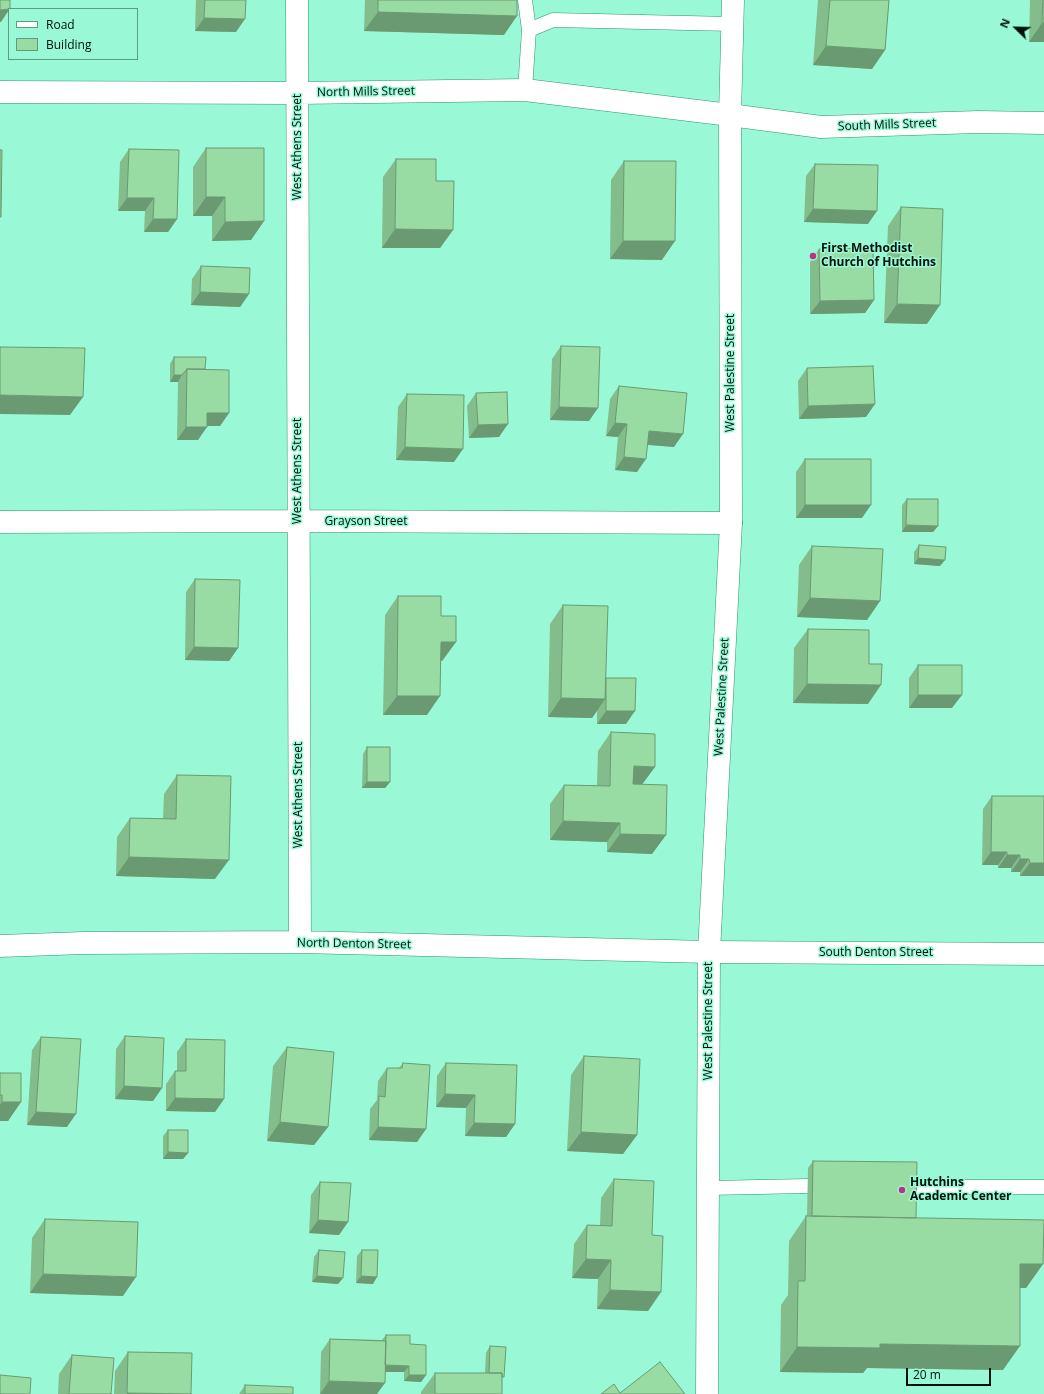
<!DOCTYPE html>
<html>
<head>
<meta charset="utf-8">
<style>
	body { margin:0 }
	#map { position:relative; width:1044px; height:1394px; overflow:hidden; background:#99f9d6; font-family:"Open Sans",sans-serif }
	canvas { display:block }
	.legend { position:absolute; left:8px; top:8px; width:130px; height:52px; box-sizing:border-box; background:#99f9d6; border:1px solid #5c9c84; margin:0; padding:5px 7px; list-style:none; font-size:12px; color:#00100a }
	.legend li { display:flex; align-items:center; gap:8px; height:20px }
	.legend b { width:20px; border:1px solid #5c9c84 }
	.north { position:absolute; left:996px; top:8px; width:40px; height:40px; -webkit-text-stroke:3px #99f9d6; paint-order:stroke; rotate:293deg; font-size:11px; font-weight:700; line-height:16px; text-align:center; color:#00100a }
	.north::after { content:''; display:block; margin:auto; width:14px; height:18px; background:#00100a; clip-path:polygon(50% 0,100% 100%,50% 72%,0 100%) }
	.scale { position:absolute; left:906px; top:1368px; width:85px; height:18px; box-sizing:border-box; border:2px solid #00100a; border-top:0; padding-left:5px; font-size:12px; line-height:14px; white-space:nowrap; color:#00100a; -webkit-text-stroke:3px #99f9d6; paint-order:stroke }
</style>
</head>
<body>
<div id="map">
<canvas width="1044" height="1394"></canvas>
<ul class="legend">
<li><b style="height:5px;background:#fff"></b>Road</li>
<li><b style="height:11px;background:#98dca3"></b>Building</li>
</ul>
<div class="north">N</div>
<div class="scale">20 m</div>
</div>
<script>
const context = document.querySelector('canvas').getContext('2d');
context.lineJoin = 'round';
const toPath = rows => new Path2D(rows.map(r => 'M' + r).join(''));
function trace(path, color, width, dash) { context.strokeStyle = color; context.lineWidth = width; context.lineCap = dash ? 'butt' : 'round'; context.setLineDash(dash || []); context.stroke(path); }
function paint(path, color) { context.fillStyle = color; context.fill(path, 'evenodd'); }
function label(font, color, halo, rows, align = 'center') {
  context.font = font + ' "Open Sans",sans-serif'; context.lineWidth = 3; context.setLineDash([]); context.textBaseline = 'middle'; context.strokeStyle = halo; context.fillStyle = color; for (const [text, x, y, turn = 0] of rows) {
    context.save(); context.translate(x, y); context.rotate((+turn || 0) * Math.PI / 180); context.textAlign = isNaN(turn) ? turn : align; if (halo) context.strokeText(text, 0, 0); context.fillText(text, 0, 0); context.restore();
  }
}
const service = toPath([
	[525,0,529,30],
	[525,90,529,30,553,20,732,24],
	[912,1187,1044,1187],
	[708,1188,808,1186]
]);
const minor = toPath([
	[297,0,300,942],
	[0,92,298,93,525,90,730,115,821,127,978,122,1044,123],
	[0,522,298,521,731,523],
	[0,946,83,943,300,942,709,952,1044,954]
]);
const tertiary = toPath([
	[707,1394,709,952,731,523,730,115,733,0]
]);
trace(service, '#2d9274', 15);
trace(minor, '#2d9274', 23);
trace(tertiary, '#2d9274', 23);
trace(service, '#fff', 14);
trace(minor, '#fff', 22);
trace(tertiary, '#fff', 22);
paint(toPath([
	[196,0,246,0,236,32,195,31],
	[365,0,517,0,504,35,364,31],
	[818,0,889,0,885,50,872,69,813,65],
	[1030,0,1044,0,1044,42,1029,42],
	[206,148,264,221,251,240,212,241,212,216,193,216,193,167],
	[129,149,177,219,168,232,144,232,145,211,118,211,120,162],
	[396,159,436,181,453,230,440,248,382,248,383,177],
	[624,161,662,260,610,259,611,180],
	[815,164,868,224,804,222,806,176],
	[901,207,927,324,884,323,888,226],
	[819,249,874,300,865,313,810,314,810,262],
	[201,266,249,294,240,307,191,305,192,279],
	[561,346,589,421,550,420,552,359],
	[174,357,205,369,229,413,220,426,207,426,198,440,177,440,178,382,170,382,170,364],
	[807,368,866,417,799,419,798,381],
	[619,386,674,447,647,445,637,472,615,470,618,437,606,436,610,399],
	[476,393,499,437,469,438,467,406],
	[407,394,454,462,396,460,398,407],
	[805,459,862,518,796,518,796,472],
	[907,499,938,526,933,532,902,532,902,505],
	[919,545,940,566,914,564,914,552],
	[812,546,880,601,867,620,797,617,799,565],
	[195,579,238,648,229,661,185,660,186,592],
	[398,596,441,616,456,642,442,661,441,661,427,715,383,715,385,615],
	[563,605,606,678,626,724,597,724,597,711,592,718,548,717,550,624],
	[808,629,869,664,868,704,793,703,794,648],
	[918,665,952,708,909,708,909,678],
	[611,732,642,785,666,835,652,854,607,852,607,842,550,840,550,804,564,785,597,785,598,751],
	[367,747,390,782,385,788,362,788,363,754],
	[177,775,215,879,116,876,117,837,130,818,163,819,164,794],
	[992,796,1044,796,1044,876,1020,876,1020,872,1011,872,1011,868,998,868,998,865,982,865,983,809],
	[125,1036,162,1088,153,1101,115,1099,116,1049],
	[41,1037,67,1127,27,1125,32,1050],
	[186,1039,224,1099,215,1112,166,1111,166,1084,175,1071,177,1071,177,1052],
	[287,1047,328,1127,314,1145,267,1141,273,1066],
	[584,1056,637,1135,623,1154,567,1151,571,1075],
	[403,1063,426,1129,417,1142,369,1140,370,1109,377,1100,378,1081,387,1068,399,1068],
	[446,1063,515,1124,506,1137,465,1136,466,1108,436,1107,437,1076],
	[0,1073,21,1102,8,1121,0,1121],
	[168,1130,188,1153,183,1159,163,1159,163,1136],
	[813,1161,916,1218,1043,1264,1026,1288,1020,1288,1003,1370,867,1368,863,1373,780,1372,781,1305,788,1295,789,1241,806,1216,807,1216,808,1168],
	[614,1179,652,1235,661,1292,648,1311,597,1309,598,1279,572,1278,574,1244,587,1225,600,1225,601,1198],
	[320,1182,348,1222,339,1235,309,1233,311,1195],
	[45,1219,123,1296,30,1293,32,1238],
	[319,1250,343,1278,338,1284,312,1282,314,1257],
	[362,1250,373,1284,356,1283,357,1256],
	[386,1335,410,1344,426,1375,421,1382,404,1381,404,1372,385,1372,377,1394,320,1394,321,1352,330,1339,382,1340],
	[490,1346,502,1380,502,1394,421,1394,421,1392,435,1373,485,1373,486,1353],
	[128,1352,191,1394,114,1394,115,1371],
	[72,1355,111,1394,58,1394,59,1374],
	[245,1385,293,1394,239,1394]
]), '#83bd8c');
paint(toPath([
	[9,9,9,10,1,22,0,22,0,10],
	[378,12,517,16,504,35,364,31],
	[204,18,245,19,236,32,195,31],
	[1042,23,1044,23,1044,42,1029,42],
	[826,46,885,50,872,69,813,65],
	[206,197,225,197,212,216,193,216],
	[127,198,154,198,145,211,118,211],
	[813,209,877,211,868,224,804,222],
	[153,219,177,219,168,232,144,232],
	[264,221,251,240,212,241,225,222],
	[395,229,453,230,440,248,382,248],
	[623,241,675,241,662,260,610,259],
	[200,292,249,294,240,307,191,305],
	[874,300,865,313,810,314,820,301],
	[897,304,940,305,927,324,884,323],
	[174,375,182,375,178,382,170,382],
	[0,395,83,397,70,415,0,414],
	[875,404,866,417,799,419,808,406],
	[559,407,598,408,589,421,550,420],
	[207,413,229,413,220,426,198,426],
	[615,423,627,424,618,437,606,436],
	[508,424,499,437,469,438,478,425],
	[186,427,207,427,198,440,177,440],
	[649,431,683,434,674,447,640,444],
	[405,447,463,449,454,462,396,460],
	[624,457,646,459,637,472,615,470],
	[805,505,871,505,862,518,796,518],
	[906,525,938,526,933,532,902,532],
	[918,558,945,560,940,566,914,564],
	[810,598,880,601,867,620,797,617],
	[441,642,456,642,442,661,428,661],
	[194,647,238,648,229,661,185,660],
	[807,684,881,685,868,704,793,703],
	[918,695,962,695,952,708,909,708],
	[397,696,440,696,427,715,383,715],
	[561,698,605,699,592,718,548,717],
	[606,711,635,711,626,724,597,724],
	[634,766,655,767,641,786,620,785],
	[367,782,390,782,385,788,362,788],
	[563,821,620,823,607,842,550,840],
	[620,834,666,835,652,854,607,852],
	[991,852,1007,852,998,865,982,865],
	[1007,855,1020,855,1011,868,998,868],
	[129,857,229,860,215,879,116,876],
	[1020,859,1029,859,1020,872,1011,872],
	[1030,863,1044,863,1044,876,1020,876],
	[124,1086,162,1088,153,1101,115,1099],
	[445,1094,475,1095,466,1108,436,1107],
	[175,1098,224,1099,215,1112,166,1111],
	[2,1102,21,1102,8,1121,0,1121,0,1105],
	[36,1112,76,1114,67,1127,27,1125],
	[280,1122,328,1127,314,1145,267,1141],
	[474,1123,515,1124,506,1137,465,1136],
	[378,1127,426,1129,417,1142,369,1140],
	[581,1132,637,1135,623,1154,567,1151],
	[168,1152,188,1153,183,1159,163,1159],
	[318,1220,348,1222,339,1235,309,1233],
	[586,1259,611,1260,598,1279,572,1278],
	[1020,1264,1043,1264,1026,1288,1003,1288],
	[43,1274,136,1277,123,1296,30,1293],
	[317,1276,343,1278,338,1284,312,1282],
	[361,1276,377,1277,373,1284,356,1283],
	[610,1290,661,1292,648,1311,597,1309],
	[880,1344,1020,1346,1003,1370,867,1368,863,1373,780,1372,797,1347],
	[385,1365,409,1366,404,1372,381,1372],
	[409,1375,426,1375,421,1382,404,1381],
	[329,1381,385,1383,377,1394,320,1394],
	[127,1393,156,1394,127,1394]
]), '#6a9a72');
const building = toPath([
	[0,0,10,0,10,9,0,10,0,0],
	[205,0,246,0,245,19,204,18,205,0],
	[378,0,517,0,517,16,378,12,378,0],
	[830,0,889,0,885,50,826,46,830,0],
	[1043,0,1044,0,1044,23,1042,23,1043,0],
	[206,148,264,148,264,221,225,222,225,197,206,197,206,148],
	[129,149,179,150,177,219,153,219,154,198,127,198,129,149],
	[0,150,2,150,1,217,0,217,0,150],
	[396,159,436,159,436,181,454,181,453,230,395,229,396,159],
	[624,161,676,161,675,241,623,241,624,161],
	[815,164,878,165,877,211,813,209,815,164],
	[901,207,943,209,940,305,897,304,901,207],
	[873,248,874,300,820,301,819,249,873,248],
	[201,266,250,268,249,294,200,292,201,266],
	[561,346,600,347,598,408,559,407,561,346],
	[0,347,85,348,83,397,0,395,0,347],
	[174,357,206,357,205,369,187,369,182,375,174,375,174,357],
	[873,366,875,404,808,406,807,368,873,366],
	[187,369,229,370,229,413,207,413,207,427,186,427,187,369],
	[619,386,687,393,683,434,649,431,646,459,624,457,627,424,615,423,619,386],
	[507,392,508,424,478,425,476,393,507,392],
	[407,394,464,395,463,449,405,447,407,394],
	[805,459,871,459,871,505,805,505,805,459],
	[907,499,938,499,938,526,906,525,907,499],
	[919,545,946,547,945,560,918,558,919,545],
	[812,546,883,549,880,601,810,598,812,546],
	[195,579,240,580,238,648,194,647,195,579],
	[398,596,441,596,441,616,456,616,456,642,441,642,440,696,397,696,398,596],
	[563,605,608,606,605,699,561,698,563,605],
	[808,629,869,630,869,664,882,664,881,685,807,684,808,629],
	[918,665,962,665,962,695,918,695,918,665],
	[606,678,636,678,635,711,606,711,606,678],
	[611,732,655,734,655,767,634,766,633,784,667,785,666,835,620,834,620,823,563,821,564,785,610,786,611,732],
	[367,747,390,747,390,782,367,782,367,747],
	[177,775,231,776,229,860,129,857,130,818,176,819,177,775],
	[992,796,1044,796,1044,863,1030,863,1029,859,1020,859,1020,855,1007,855,1007,852,991,852,992,796],
	[125,1036,164,1038,162,1088,124,1086,125,1036],
	[41,1037,81,1039,76,1114,36,1112,41,1037],
	[186,1039,225,1040,224,1099,175,1098,175,1071,186,1071,186,1039],
	[287,1047,334,1052,328,1127,280,1122,287,1047],
	[584,1056,640,1059,637,1135,581,1132,584,1056],
	[403,1063,430,1065,426,1129,378,1127,379,1096,385,1097,387,1068,402,1068,403,1063],
	[446,1063,517,1065,515,1124,474,1123,475,1095,445,1094,446,1063],
	[0,1073,21,1073,21,1102,2,1102,2,1095,0,1095,0,1073],
	[168,1130,188,1130,188,1153,168,1152,168,1130],
	[813,1161,917,1162,916,1218,812,1216,813,1161],
	[614,1179,654,1181,652,1235,663,1236,661,1292,610,1290,611,1260,586,1259,587,1225,612,1226,614,1179],
	[320,1182,351,1183,348,1222,318,1220,320,1182],
	[806,1216,1044,1220,1043,1264,1020,1264,1020,1346,880,1344,880,1348,797,1347,798,1281,805,1281,806,1216],
	[45,1219,138,1222,136,1277,43,1274,45,1219],
	[319,1250,345,1252,343,1278,317,1276,319,1250],
	[362,1250,378,1250,377,1277,361,1276,362,1250],
	[386,1335,410,1335,410,1344,426,1345,426,1375,409,1375,409,1366,385,1365,386,1335],
	[330,1339,386,1341,385,1383,329,1381,330,1339],
	[490,1346,506,1347,504,1377,502,1377,502,1373,489,1373,490,1346],
	[128,1352,192,1353,191,1394,127,1393,128,1352],
	[72,1355,114,1358,111,1394,69,1394,72,1355],
	[660,1362,685,1394,601,1394,614,1384,620,1393,660,1362],
	[435,1373,502,1373,502,1394,435,1394,435,1373],
	[0,1375,31,1378,30,1394,0,1394,0,1375],
	[245,1385,293,1387,293,1394,245,1394,245,1385]
]);
paint(building, '#98dca3');
trace(building, '#6a9a72', 1);
for (const [x, y, r, color] of [
	[813,256,4,"#b63681"],
	[902,1190,4,"#b63681"]
]) { const dot = new Path2D(); dot.arc(x, y, r, 0, 2 * Math.PI); context.fillStyle = color; context.fill(dot); trace(dot, '#99f9d6', 1.5); }
label('12px', '#00100a', '#99f9d6', [
	["North Mills Street",366,92,-1],
	["South Mills Street",887,125,-2],
	["West Athens Street",298,147,-90],
	["West Palestine Street",731,373,-90],
	["West Athens Street",298,471,-90],
	["Grayson Street",366,522],
	["West Palestine Street",722,697,-87],
	["West Athens Street",299,795,-90],
	["North Denton Street",354,944,1],
	["South Denton Street",876,953],
	["West Palestine Street",709,1021,-90]
]);
label('bold 12px', '#00100a', '#99f9d6', [
	["First Methodist",821,249],
	["Church of Hutchins",821,263],
	["Hutchins",910,1183],
	["Academic Center",910,1197]
], 'left');
</script>
</body>
</html>
